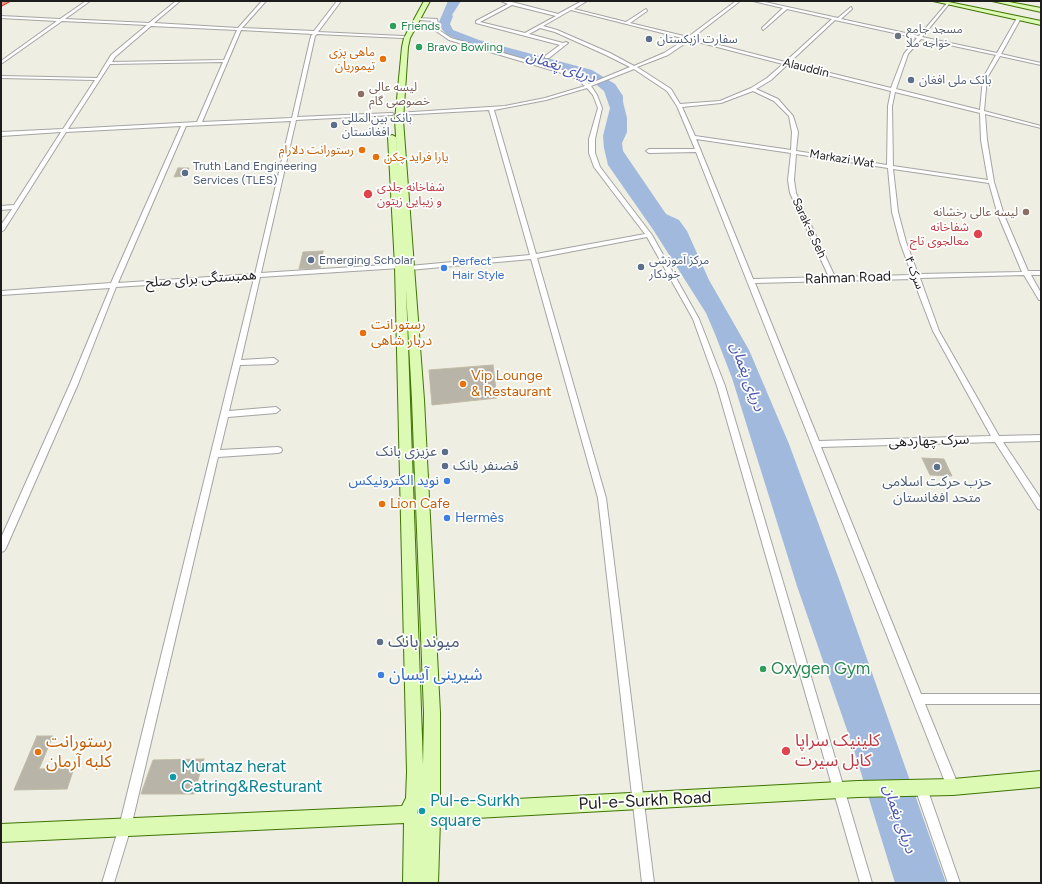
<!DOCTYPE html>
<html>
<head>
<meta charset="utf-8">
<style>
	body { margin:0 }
	#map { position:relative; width:1042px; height:884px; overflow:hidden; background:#eeeee2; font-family:Figtree,sans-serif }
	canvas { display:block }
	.frame { position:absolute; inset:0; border:2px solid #1d1d1d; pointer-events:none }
</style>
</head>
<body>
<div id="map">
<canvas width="1042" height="884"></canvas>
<div class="frame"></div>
</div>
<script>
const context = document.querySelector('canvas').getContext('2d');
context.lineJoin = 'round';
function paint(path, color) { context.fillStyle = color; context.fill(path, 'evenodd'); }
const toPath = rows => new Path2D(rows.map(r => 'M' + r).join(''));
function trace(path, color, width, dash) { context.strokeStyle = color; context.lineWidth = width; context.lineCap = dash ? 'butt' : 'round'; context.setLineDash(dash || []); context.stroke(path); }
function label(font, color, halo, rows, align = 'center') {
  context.font = font + ' Figtree,"Noto Sans Arabic",sans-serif'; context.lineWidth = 3.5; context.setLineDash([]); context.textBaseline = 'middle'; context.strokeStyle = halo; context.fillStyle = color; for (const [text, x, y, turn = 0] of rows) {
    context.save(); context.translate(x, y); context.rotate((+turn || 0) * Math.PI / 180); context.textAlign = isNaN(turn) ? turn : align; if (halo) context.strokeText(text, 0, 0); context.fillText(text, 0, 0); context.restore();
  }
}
paint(toPath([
	[448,1,461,1,452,15,453,16,450,24,453,30,479,40,592,70,615,84,623,96,623,102,627,118,627,132,622,143,623,151,666,214,679,220,687,231,709,280,749,350,789,444,840,582,946,883,895,883,854,750,797,586,732,378,715,334,706,313,654,231,608,165,604,148,603,136,610,108,604,91,589,79,577,73,476,47,447,35,440,27,439,22]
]), '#a1b9dd');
const building = toPath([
	[178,168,189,168,185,176,174,177,178,168],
	[323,251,320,268,299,269,303,252,323,251],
	[493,365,497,398,432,405,429,370,493,365],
	[922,458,944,459,952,476,930,475,922,458],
	[37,736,53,736,39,769,74,768,67,789,14,790,37,736],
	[204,759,194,794,141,794,153,760,204,759]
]);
paint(building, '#b8b4a8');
trace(building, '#c0bba4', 1);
const street = toPath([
	[86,1,90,1,65,19,149,23,176,1,180,1,154,23,238,28,262,1,266,1,242,28,314,31,337,1,341,1,318,32,403,36,405,37,403,38,317,34,315,36,297,117,392,113,394,114,392,115,296,120,261,273,400,264,403,266,400,268,260,277,241,360,274,358,278,361,274,364,240,365,229,411,276,407,280,410,276,413,228,417,220,450,278,447,281,448,282,450,281,452,278,453,218,457,131,827,114,883,102,883,119,827,254,278,116,287,78,384,6,548,4,551,1,552,1,538,70,384,110,288,1,295,1,291,111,283,181,126,66,132,4,230,1,232,1,225,12,209,1,210,1,206,14,205,61,132,1,136,1,132,63,129,95,80,1,78,1,76,97,78,111,55,147,25,62,21,1,64,1,61,57,21,1,18,1,16,60,19,86,1],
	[151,26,237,30,224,60,112,62,115,57,151,26],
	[241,30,313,34,311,36,292,118,202,122,241,30],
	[223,62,197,122,68,129,110,64,223,62],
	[291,121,255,274,118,283,186,126,291,121],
	[501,1,512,2,558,14,582,1,587,1,574,9,626,22,646,9,647,11,630,23,688,37,736,1,740,1,692,38,785,62,832,19,787,9,763,30,762,28,783,8,753,1,760,1,838,18,851,7,852,9,841,19,919,36,948,2,949,4,922,37,997,53,1017,18,1019,17,1021,18,1001,54,1041,63,1041,65,1000,56,987,78,984,111,1041,126,1041,128,985,114,987,140,994,182,1004,215,1028,271,1041,271,1041,275,1031,275,1041,293,1041,300,1039,300,1024,275,920,278,939,331,999,436,1041,435,1041,441,1003,442,1041,499,1041,510,1038,509,995,442,821,447,921,694,1041,694,1041,704,925,704,959,787,957,791,953,793,949,791,947,787,696,152,649,153,646,151,649,149,695,149,677,106,667,91,634,69,591,86,597,95,602,108,595,139,595,153,600,167,652,235,699,319,725,386,872,883,860,883,717,386,693,319,647,237,537,258,606,498,654,883,642,883,598,498,531,259,409,270,406,268,409,266,530,255,489,110,399,115,397,115,397,113,505,106,545,98,585,86,575,78,565,74,449,40,436,31,434,21,418,20,417,18,437,19,439,30,451,38,569,72,579,76,589,84,630,67,606,55,555,32,540,28,529,34,563,43,566,42,568,43,549,58,545,58,545,56,560,45,476,23,476,21,508,4,501,1],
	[512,5,556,16,525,33,480,22,512,5],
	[571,10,686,39,664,53,634,66,610,53,557,30,543,26,571,10],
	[835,20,917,38,904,54,891,88,789,63,835,20],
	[921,39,996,55,983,78,980,110,896,89,908,54,921,39],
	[690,40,783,64,767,78,751,88,720,101,680,104,671,89,637,67,668,55,690,40],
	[787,65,891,91,888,106,887,165,796,151,798,132,793,116,778,99,756,89,771,80,787,65],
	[587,88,593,95,598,108,589,139,589,153,594,167,645,234,536,254,494,110,546,100,587,88],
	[753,91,774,101,789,116,792,132,791,150,695,136,682,107,721,103,753,91],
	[895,92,980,113,981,140,988,180,893,166,892,106,895,92],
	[696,139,791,153,788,180,790,193,829,277,753,279,696,139],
	[796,154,888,168,892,212,900,242,912,275,835,277,796,193,794,180,796,154],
	[893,169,989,183,998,215,1022,272,918,274,906,242,898,212,893,169],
	[913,279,933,331,991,436,819,441,755,283,913,279],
	[921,782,925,784,927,788,960,883,948,883,915,788,917,784,921,782]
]);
const secondary = toPath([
	[424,1,430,1,410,38,408,47,403,120,424,400,440,713,440,803,858,781,953,779,1041,771,1041,787,953,795,858,797,440,820,438,883,403,883,404,823,1,842,1,824,402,806,406,798,407,772,395,266,388,137,392,135,396,137,400,201,395,120,402,47,404,38,424,1],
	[406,289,412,400,424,713,423,765,406,289],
	[420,808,425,810,422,815,417,813,417,810,420,808],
	[933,1,944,1,1041,21,1041,25,933,1],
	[992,1,1004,1,1041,8,1041,12,992,1]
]);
const highway = toPath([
	[1,1,10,1,1,6,1,1]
]);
trace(street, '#a4a4a4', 2);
trace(secondary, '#3e7503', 2);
trace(highway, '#db2620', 2);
paint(street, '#fff');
paint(secondary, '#ddfab4');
paint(highway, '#e89a88');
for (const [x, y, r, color] of [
	[393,26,4,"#2e9e5b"],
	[898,36,4,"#6b7280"],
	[649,39,4,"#5c6f8a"],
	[419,47,4,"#2e9e5b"],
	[383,59,4,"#e8710a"],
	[911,80,4,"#5c6f8a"],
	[361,94,4,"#8d6e63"],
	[334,125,4,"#5c6f8a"],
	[362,150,4,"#e8710a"],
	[376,157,4,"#e8710a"],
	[185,173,4,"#5c6f8a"],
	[368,194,5,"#e0444e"],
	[1026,212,4,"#8d6e63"],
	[978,234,5,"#e0444e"],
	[311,260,4,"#5c6f8a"],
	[641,267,4,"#5c6f8a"],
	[444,268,4,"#3f7fe0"],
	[363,333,4,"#e8710a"],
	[463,384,4,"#e8710a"],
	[445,452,4,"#5c6f8a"],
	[445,466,4,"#5c6f8a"],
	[937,467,4,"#5c6f8a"],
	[447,481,4,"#3f7fe0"],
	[382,504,4,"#e8710a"],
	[447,518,4,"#3f7fe0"],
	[380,642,4,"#5c6f8a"],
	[763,669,4,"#2e9e5b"],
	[381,675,4,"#3f7fe0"],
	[786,751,5,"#e0444e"],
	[38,752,4,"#e8710a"],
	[173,777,4,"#0f9aa8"],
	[422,811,4,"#0f9aa8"]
]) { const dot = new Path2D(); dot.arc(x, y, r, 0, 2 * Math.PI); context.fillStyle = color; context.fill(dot); trace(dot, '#fff', 1.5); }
label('12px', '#27864d', '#fff', [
	["Friends",401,26],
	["Bravo Bowling",427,47]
], 'left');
label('12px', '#5b616d', '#fff', [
	["مسجد جامع",906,29],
	["خواجه ملا",906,43]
], 'left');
label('12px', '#4e5e75', '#fff', [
	["سفارت ازبکستان",657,39],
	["بانک ملی افغان",919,80],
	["بانک بین‌المللی",342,118],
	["افغانستان",342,132],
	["Truth Land Engineering",193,166],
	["Services (TLES)",193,180],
	["Emerging Scholar",319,260],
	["مرکز آموزشی",649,260],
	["خودکار",649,274]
], 'left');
label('12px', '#c56008', '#fff', [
	["ماهی پزی",375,52],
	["تیموریان",375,66],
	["رستورانت دلارام",354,150],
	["یارا فراید چکن",384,157,"left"]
], 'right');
label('12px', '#1d1d1d', '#fff', [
	["Alauddin",806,68,14],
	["Markazi Wat",842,159,9],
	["Sarak-e Seh",809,228,65],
	["سرک ۴",914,273,69]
]);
label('12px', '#785e54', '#fff', [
	["لیسه عالی",369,87],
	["خصوصی گام",369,101],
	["لیسه عالی رخشانه",1018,212,"right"]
], 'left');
label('12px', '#be3a42', '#fff', [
	["شفاخانه جلدی",377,187],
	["و زیبایی زیتون",377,201],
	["شفاخانه",969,227,"right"],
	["معالجوی تاج",969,241,"right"]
], 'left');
label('12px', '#366cbe', '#fff', [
	["Perfect",452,261],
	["Hair Style",452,275]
], 'left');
label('14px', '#1d1d1d', '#fff', [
	["Rahman Road",848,278,-2],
	["همبستگی برای صلح",201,279,-4],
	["سرک چهاردهی",929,441,-2]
]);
label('14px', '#c56008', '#fff', [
	["رستورانت",371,325],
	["دربار شاهی",371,341],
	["Vip Lounge",471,376],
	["& Restaurant",471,392],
	["Lion Cafe",390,504]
], 'left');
label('14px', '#4e5e75', '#fff', [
	["عزیزی بانک",437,452],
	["قضنفر بانک",453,466,"left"],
	["حزب حرکت اسلامی",937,482,"center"],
	["متحد افغانستان",937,498,"center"]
], 'right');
label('14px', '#366cbe', '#fff', [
	["نوید الکترونیکس",439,481],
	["Hermès",455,518,"left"]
], 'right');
label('italic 15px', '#4855ae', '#fff', [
	["دریای پغمان",561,67,19],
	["دریای پغمان",747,377,70],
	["دریای پغمان",899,819,71]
]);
label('17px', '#4e5e75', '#fff', [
	["میوند بانک",388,642]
], 'left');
label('17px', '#27864d', '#fff', [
	["Oxygen Gym",771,669]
], 'left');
label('17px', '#366cbe', '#fff', [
	["شیرینی آیسان",389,675]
], 'left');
label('17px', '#be3a42', '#fff', [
	["کلینیک سراپا",795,741],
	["کابل سیرت",795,761]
], 'left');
label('17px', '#c56008', '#fff', [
	["رستورانت",46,742],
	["کلبه آرمان",46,762]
], 'left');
label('17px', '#0d838f', '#fff', [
	["Mumtaz herat",181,767],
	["Catring&Resturant",181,787],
	["Pul-e-Surkh",430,801],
	["square",430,821]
], 'left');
label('17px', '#1d1d1d', '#fff', [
	["Pul-e-Surkh Road",645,801,-3]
]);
</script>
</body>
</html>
